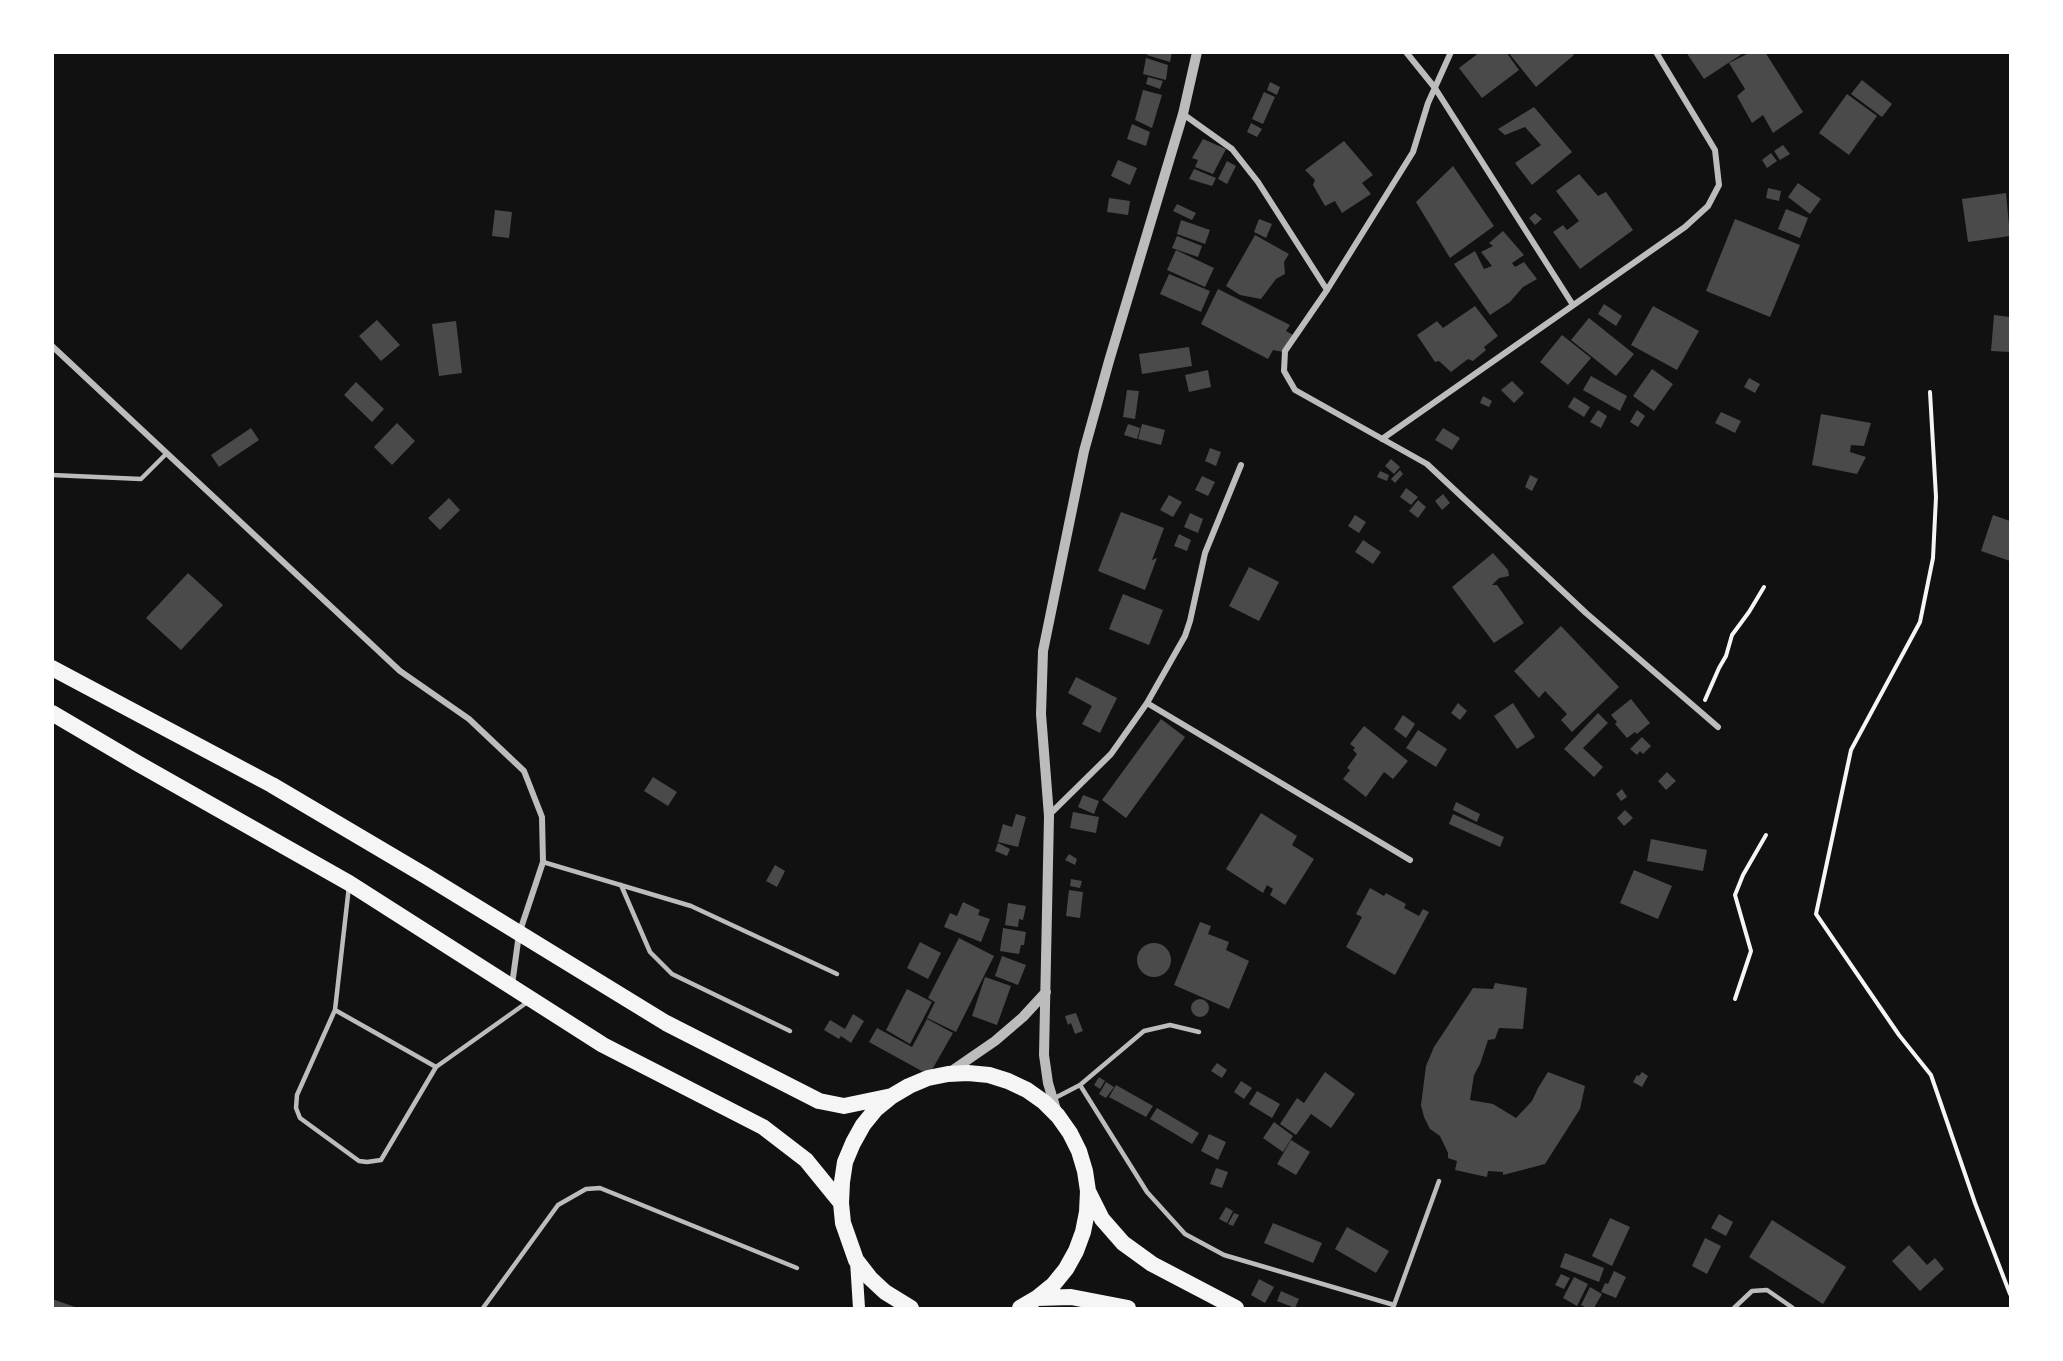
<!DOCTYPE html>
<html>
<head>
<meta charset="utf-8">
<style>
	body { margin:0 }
	#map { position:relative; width:2063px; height:1361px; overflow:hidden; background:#111; font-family:"Sofia Sans Condensed",sans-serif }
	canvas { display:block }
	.frame { position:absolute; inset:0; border:54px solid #fff; pointer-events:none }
</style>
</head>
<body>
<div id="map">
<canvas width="2063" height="1361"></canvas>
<div class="frame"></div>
</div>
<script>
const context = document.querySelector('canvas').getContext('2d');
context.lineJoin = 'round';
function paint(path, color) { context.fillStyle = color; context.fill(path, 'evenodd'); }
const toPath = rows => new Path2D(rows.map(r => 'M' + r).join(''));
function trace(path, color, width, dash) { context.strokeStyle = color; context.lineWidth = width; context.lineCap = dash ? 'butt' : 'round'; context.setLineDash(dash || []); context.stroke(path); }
paint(toPath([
	[1147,52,1172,52,1170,62,1147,55],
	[1480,52,1506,52,1519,70,1482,98,1459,68],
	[1508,52,1572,52,1574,55,1536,87],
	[1686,52,1745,52,1704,79],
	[1751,52,1765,52,1803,112,1773,133,1763,115,1752,123,1737,96,1745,89,1729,63],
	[1146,58,1168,65,1166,80,1143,74],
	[1148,77,1163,81,1160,89,1146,84],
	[1862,80,1892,104,1882,117,1851,94],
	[1270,82,1280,87,1277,95,1267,90],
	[1143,90,1162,95,1152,128,1135,120],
	[1264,92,1275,97,1263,124,1252,119],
	[1847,94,1877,116,1849,155,1819,133],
	[1534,107,1572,152,1532,185,1515,163,1541,145,1525,127,1505,135,1498,129],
	[1251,123,1262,129,1257,137,1247,132],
	[1132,124,1150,132,1146,146,1127,139],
	[1203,139,1226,149,1213,174,1195,167,1198,160,1192,158],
	[1344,141,1373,175,1362,183,1371,194,1342,213,1335,201,1325,206,1313,185,1315,180,1305,170],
	[1783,145,1790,154,1780,160,1774,151],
	[1771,153,1777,161,1767,168,1762,160],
	[1118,160,1137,168,1130,185,1111,176],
	[1227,161,1236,166,1227,184,1218,179],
	[1453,166,1494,226,1450,258,1416,202],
	[1194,169,1216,178,1212,186,1189,179],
	[1579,174,1598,196,1606,192,1633,230,1580,269,1553,232,1563,225,1567,230,1579,221,1556,191],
	[1798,183,1821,199,1810,214,1788,197],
	[1768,188,1781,191,1779,201,1766,198],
	[2006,193,2010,236,1968,242,1962,199],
	[1109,198,1130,201,1128,215,1107,212],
	[1177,204,1196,213,1192,220,1173,211],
	[1786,209,1808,218,1800,238,1778,229],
	[495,210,512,212,509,238,492,236],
	[1535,213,1542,219,1535,225,1529,218],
	[1259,219,1272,224,1266,238,1254,232],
	[1735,219,1800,245,1770,317,1706,291],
	[1181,220,1210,230,1205,244,1177,234],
	[1503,231,1524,255,1512,263,1515,267,1524,262,1537,279,1523,287,1510,302,1490,315,1454,264,1475,251,1484,269,1492,266,1481,252,1493,246,1489,243],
	[1255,235,1289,254,1284,262,1285,274,1276,279,1261,299,1240,295,1226,286],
	[1177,236,1202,246,1198,257,1172,248],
	[1176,250,1214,268,1205,287,1167,270],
	[1169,274,1210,291,1201,312,1160,294],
	[1218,289,1290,325,1286,331,1293,335,1283,352,1273,350,1268,359,1201,324],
	[1604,304,1622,316,1616,326,1598,314],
	[1475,306,1498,336,1484,347,1486,350,1473,361,1468,359,1451,372,1439,361,1435,362,1417,335,1437,321,1443,328],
	[1653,306,1699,331,1677,370,1631,345],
	[1994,315,2010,317,2010,352,1991,351],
	[1589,318,1634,354,1616,376,1571,340],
	[377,320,400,345,381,361,359,336],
	[456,321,462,373,439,376,432,324],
	[1562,335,1591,358,1568,385,1540,362],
	[1189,347,1192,366,1142,374,1139,354],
	[1652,369,1673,384,1654,411,1633,396],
	[1208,370,1211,387,1189,392,1185,375],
	[1591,376,1627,396,1620,411,1583,390],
	[1749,378,1760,384,1755,393,1744,387],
	[1512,381,1524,393,1514,403,1501,390],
	[356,382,384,409,372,422,344,395],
	[1127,390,1139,391,1135,419,1123,417],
	[1483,396,1492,401,1489,407,1480,403],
	[1574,397,1590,407,1584,417,1568,407],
	[1598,410,1607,416,1601,428,1590,422],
	[1637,410,1645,416,1638,427,1630,422],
	[1721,412,1741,421,1735,433,1715,423],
	[1821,414,1871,423,1864,446,1851,445,1850,452,1866,457,1857,474,1812,465],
	[397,423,415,441,392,465,374,447],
	[1128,424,1140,428,1137,439,1124,435],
	[1142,424,1165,430,1161,445,1138,439],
	[251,428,259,440,219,467,211,455],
	[1443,428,1460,438,1452,450,1435,440],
	[1210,448,1221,452,1216,466,1205,461],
	[1391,459,1400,467,1394,474,1385,466],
	[1400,470,1403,474,1395,483,1391,479],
	[1380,471,1389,475,1387,481,1377,477],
	[1530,475,1538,479,1532,491,1525,487],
	[1202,476,1215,482,1208,496,1195,490],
	[1406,488,1418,497,1411,505,1400,497],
	[1443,494,1450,503,1442,510,1435,501],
	[1169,495,1182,502,1173,517,1160,510],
	[449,498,460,510,440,530,428,518],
	[1418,500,1426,507,1418,518,1409,511],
	[1121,512,1164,528,1152,560,1157,558,1145,590,1098,571],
	[1190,513,1203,519,1198,533,1184,527],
	[1355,515,1366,522,1359,533,1348,526],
	[1993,515,2010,521,2010,561,1981,551],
	[1179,534,1191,540,1187,551,1174,546],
	[1363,540,1381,552,1373,564,1355,552],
	[1493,553,1508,570,1509,576,1499,578,1492,585,1497,585,1524,623,1494,643,1452,587],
	[1249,567,1279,582,1259,621,1229,606],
	[188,573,223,605,181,650,146,618],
	[1123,594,1163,610,1149,645,1109,629],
	[1561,626,1619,687,1572,732,1561,720,1567,714,1545,691,1539,698,1514,671],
	[1076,677,1117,698,1100,733,1082,724,1092,706,1068,693],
	[1631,699,1650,723,1637,734,1635,732,1627,738,1615,724,1617,722,1611,715],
	[1458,703,1467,711,1460,720,1451,713],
	[1513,703,1535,737,1517,749,1494,716],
	[1598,713,1608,723,1583,748,1603,767,1594,777,1564,749],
	[1403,715,1415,724,1406,738,1394,729],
	[1161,719,1185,737,1126,818,1102,800],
	[1364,726,1408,761,1393,779,1384,772,1366,797,1343,779,1350,770,1347,768,1357,754,1353,750,1355,748,1350,744],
	[1418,730,1447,749,1436,767,1406,748],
	[1642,737,1651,746,1643,754,1640,751,1637,755,1630,749],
	[1667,772,1676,781,1666,790,1658,781],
	[653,777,677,792,668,806,644,791],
	[1622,789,1627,797,1621,801,1616,794],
	[1083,795,1099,801,1094,814,1078,807],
	[1456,802,1480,814,1477,822,1453,810],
	[1625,810,1633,818,1624,826,1617,818],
	[1073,812,1099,817,1096,833,1070,828],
	[1261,813,1297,836,1292,845,1314,859,1285,905,1270,895,1273,889,1267,885,1263,893,1226,869],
	[1016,814,1026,817,1018,847,998,842,1003,824,1012,827],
	[1453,814,1504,837,1500,847,1449,824],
	[1651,839,1707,850,1703,871,1647,861],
	[998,843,1010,849,1007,856,995,851],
	[1069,854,1077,859,1075,865,1065,860],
	[775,865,785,871,777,887,766,881],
	[1634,870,1672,886,1658,919,1620,903],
	[1071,879,1082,881,1080,888,1070,886],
	[1370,888,1384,896,1386,893,1406,904,1404,908,1419,916,1423,909,1429,912,1395,975,1346,947,1362,917,1356,914],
	[1069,890,1083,892,1080,918,1066,916],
	[963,902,980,910,978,915,990,919,981,942,944,927,950,913,957,916],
	[1008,903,1026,906,1023,920,1019,919,1018,927,1005,925],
	[1200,922,1211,926,1208,934,1229,942,1226,950,1249,961,1229,1009,1174,985],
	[1003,928,1026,932,1024,945,1021,945,1019,954,1000,951],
	[959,938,994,956,956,1032,927,1018,935,1002,928,998],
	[920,942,941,953,928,979,907,968],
	'1137 960a17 17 0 1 1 34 0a17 17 0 1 1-34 0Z',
	[1002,956,1026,965,1018,985,995,976],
	[985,977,1011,986,997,1025,972,1016],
	[1495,983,1527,988,1523,1029,1499,1028,1495,1039,1488,1040,1480,1064,1474,1075,1470,1100,1493,1104,1516,1118,1532,1101,1538,1088,1548,1072,1585,1086,1580,1109,1545,1164,1503,1175,1503,1172,1488,1171,1487,1177,1455,1170,1457,1161,1448,1158,1448,1153,1440,1136,1430,1129,1424,1117,1421,1105,1426,1066,1434,1047,1473,988,1493,989],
	[907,989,932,1002,910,1044,886,1030],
	'1191 1008a9 9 0 1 1 18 0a9 9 0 1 1-18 0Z',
	[1076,1013,1083,1031,1075,1034,1071,1023,1068,1025,1065,1016],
	[853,1014,864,1021,851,1043,841,1036,839,1039,824,1030,830,1020,845,1029],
	[927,1019,953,1033,929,1075,869,1042,877,1028,912,1047],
	[1217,1063,1227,1070,1222,1078,1211,1071],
	[1325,1072,1355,1094,1331,1128,1311,1114,1296,1135,1280,1124,1297,1098,1304,1103],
	[1642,1072,1648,1076,1642,1087,1633,1082,1637,1075,1639,1076],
	[1099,1077,1105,1081,1100,1089,1094,1085],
	[1241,1081,1252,1088,1244,1099,1234,1092],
	[1106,1082,1114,1087,1106,1098,1099,1094],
	[1116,1085,1153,1106,1146,1117,1109,1097],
	[1257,1091,1280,1104,1272,1118,1249,1104],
	[1157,1108,1199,1133,1192,1144,1150,1119],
	[1274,1122,1293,1136,1283,1152,1263,1138],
	[1209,1134,1226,1142,1218,1160,1201,1151],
	[1291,1140,1310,1152,1296,1175,1277,1164],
	[1216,1168,1228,1172,1222,1188,1210,1184],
	[1226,1207,1233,1211,1227,1223,1219,1219],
	[1234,1213,1239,1215,1233,1226,1228,1224],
	[1719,1214,1733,1222,1726,1236,1711,1228],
	[1610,1218,1630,1227,1612,1266,1592,1256],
	[1772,1220,1846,1267,1823,1304,1749,1257],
	[1273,1223,1322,1243,1313,1263,1264,1243],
	[1347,1227,1389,1251,1376,1273,1335,1249],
	[1705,1238,1721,1246,1707,1274,1692,1266],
	[1909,1245,1927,1265,1935,1258,1944,1269,1920,1291,1892,1261],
	[1565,1253,1604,1268,1599,1282,1560,1267],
	[1614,1271,1626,1277,1616,1298,1601,1292,1605,1283,1608,1284],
	[1561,1274,1570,1278,1564,1289,1555,1285],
	[1574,1277,1588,1284,1577,1306,1563,1298],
	[1259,1279,1274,1287,1265,1303,1251,1295],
	[1590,1287,1602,1294,1594,1308,1587,1308,1581,1305],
	[1281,1291,1299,1299,1295,1308,1277,1301],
	[52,1299,78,1308,52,1308]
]), '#4a4a4a');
trace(toPath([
	[1930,392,1936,497,1933,558,1920,622,1851,750,1816,914,1899,1035,1931,1075,1975,1203,2010,1294],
	[1705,700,1719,668,1726,656,1732,635,1749,612,1764,587],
	[1735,999,1751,951,1735,895,1743,875,1766,835]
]), '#f5f5f5', 4);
trace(toPath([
	[52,475,141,479,166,454],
	[543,862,691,906,837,974],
	[621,885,650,952,672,974,790,1031],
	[349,886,335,1010,436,1067,529,1001],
	[335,1010,297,1095,296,1108,300,1118,359,1161,367,1162,381,1160,436,1067],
	[1080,1085,1147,1192,1185,1234,1224,1255,1394,1305],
	[1053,1099,1080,1085,1144,1031,1170,1025,1199,1032],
	[483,1308,558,1205,586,1189,600,1188,797,1268],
	[1393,1308,1439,1181],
	[1734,1308,1752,1291,1767,1290,1793,1308]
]), '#bcbcbc', 4.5);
trace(toPath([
	[1406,52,1435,88,1573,305],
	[1451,52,1428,103,1413,152,1327,290,1285,351,1284,371,1295,390,1427,464,1586,613,1718,727],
	[1183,114,1232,149,1258,182,1327,290],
	[52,346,400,671,469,719,524,771,542,817,543,862,519,934,512,985],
	[1382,439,1685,227,1708,206,1719,185,1715,150,1656,52],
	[1147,703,1410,860],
	[1049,815,1111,754,1147,703,1185,636,1190,621,1205,553,1241,465]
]), '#bcbcbc', 6);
trace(toPath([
	[950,1072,995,1041,1023,1017,1046,992],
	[1057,1113,1048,1083,1044,1055,1049,816,1041,714,1043,651,1084,451,1109,361,1183,114,1197,52]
]), '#bcbcbc', 10);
trace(toPath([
	[856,1261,859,1308]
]), '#f5f5f5', 12);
trace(toPath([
	[52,668,272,785,426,876,666,1023,819,1101,844,1106,892,1096],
	[52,713,137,763,349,883,603,1045,763,1127,806,1160,841,1203],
	[1089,1193,1102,1219,1123,1243,1152,1264,1236,1308],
	[1037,1298,1071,1297,1128,1308],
	[911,1308,885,1292,870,1278,856,1260,843,1223,841,1203,842,1182,845,1162,853,1143,863,1125,876,1109,892,1096,909,1086,928,1078,948,1074,968,1073,989,1075,1008,1081,1027,1090,1044,1102,1058,1116,1070,1133,1079,1151,1085,1171,1088,1191,1087,1212,1083,1232,1076,1251,1066,1269,1053,1285,1037,1298,1020,1308]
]), '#f5f5f5', 16);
</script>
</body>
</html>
